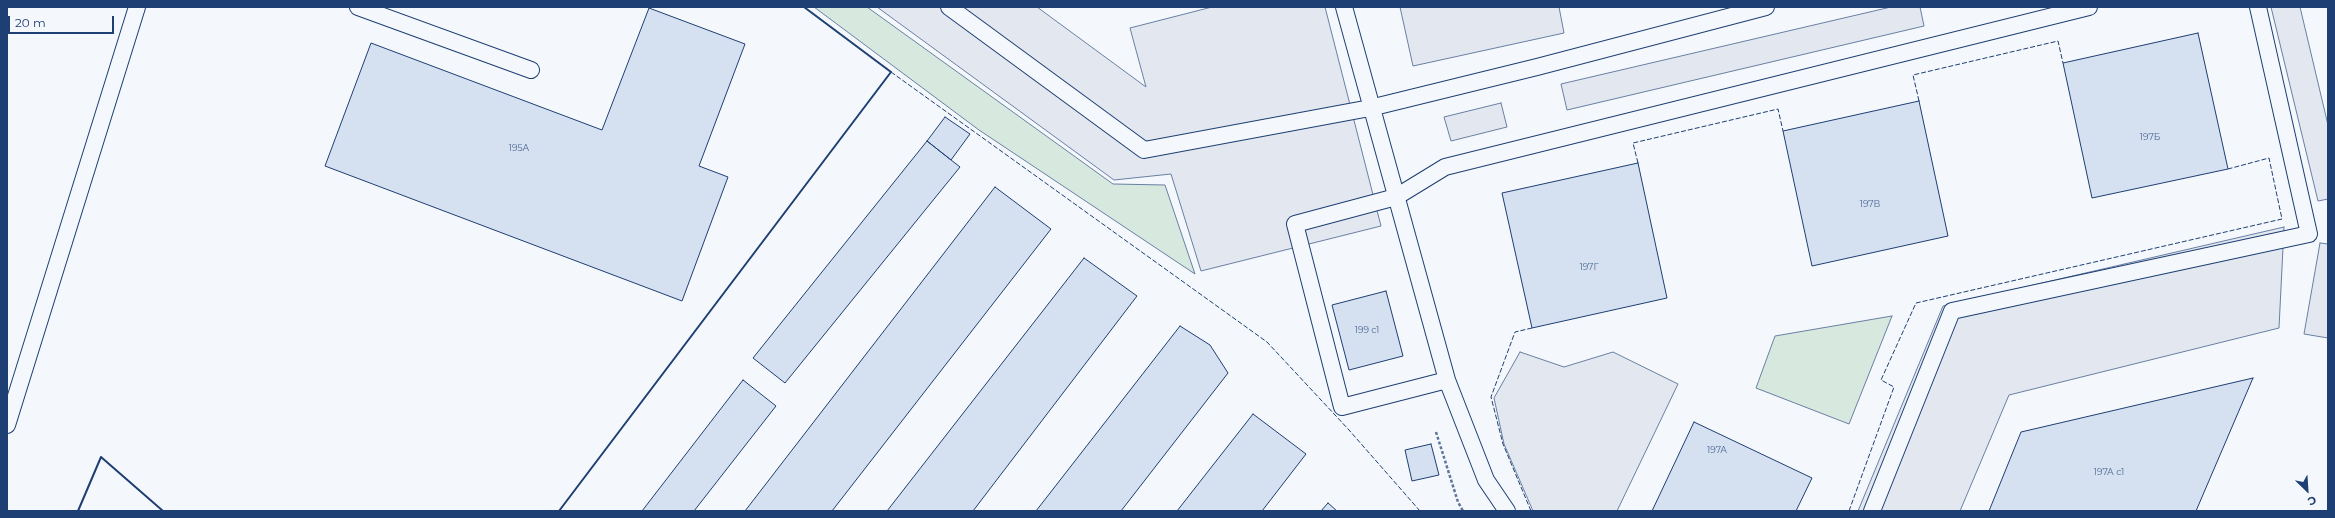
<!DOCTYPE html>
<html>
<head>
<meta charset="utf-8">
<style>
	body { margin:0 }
	#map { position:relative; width:2335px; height:518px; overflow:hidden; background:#f4f7fb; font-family:Montserrat,sans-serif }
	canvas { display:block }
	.frame { position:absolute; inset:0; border:8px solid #1d3f73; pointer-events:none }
	.north { position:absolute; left:2287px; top:470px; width:40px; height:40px; -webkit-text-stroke:3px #f4f7fb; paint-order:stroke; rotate:155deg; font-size:11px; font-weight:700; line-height:16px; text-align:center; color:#1d3f73 }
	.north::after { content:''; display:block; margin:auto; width:14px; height:18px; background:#1d3f73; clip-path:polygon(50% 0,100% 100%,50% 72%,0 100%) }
	.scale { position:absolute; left:8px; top:16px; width:106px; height:18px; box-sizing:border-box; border:2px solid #1d3f73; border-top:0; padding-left:5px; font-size:12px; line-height:14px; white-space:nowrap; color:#1d3f73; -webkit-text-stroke:3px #f4f7fb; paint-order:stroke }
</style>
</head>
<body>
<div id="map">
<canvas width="2335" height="518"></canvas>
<div class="frame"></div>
<div class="north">С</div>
<div class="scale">20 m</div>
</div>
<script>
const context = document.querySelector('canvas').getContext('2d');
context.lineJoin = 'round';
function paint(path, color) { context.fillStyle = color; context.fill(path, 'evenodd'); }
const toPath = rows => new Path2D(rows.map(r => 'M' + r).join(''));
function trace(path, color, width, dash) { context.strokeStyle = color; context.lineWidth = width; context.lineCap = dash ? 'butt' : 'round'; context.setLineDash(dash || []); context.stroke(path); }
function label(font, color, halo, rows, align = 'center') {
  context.font = font + ' Montserrat,sans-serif'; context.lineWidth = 3; context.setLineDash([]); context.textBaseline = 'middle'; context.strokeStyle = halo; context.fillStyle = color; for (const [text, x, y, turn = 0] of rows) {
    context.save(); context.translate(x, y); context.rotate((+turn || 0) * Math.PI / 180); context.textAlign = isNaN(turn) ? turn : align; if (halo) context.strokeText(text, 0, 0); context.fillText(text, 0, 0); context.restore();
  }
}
const green = toPath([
	[814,7,867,7,1113,184,1165,185,1195,274,979,130,814,7],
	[1892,316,1849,424,1756,388,1775,336,1892,316]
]);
paint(green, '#d7e8df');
trace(green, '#687fa3', 1);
const parking = toPath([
	[877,7,1037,7,1146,87,1130,28,1212,7,1325,7,1381,226,1201,271,1171,174,1114,180,877,7],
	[1400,7,1559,7,1564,33,1413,66,1400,7],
	[1891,7,1920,7,1924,26,1567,110,1561,84,1891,7],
	[2271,7,2300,7,2328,125,2328,199,2318,201,2271,7],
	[1501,103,1507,127,1451,141,1444,117,1501,103],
	[2284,227,2279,328,2009,395,1960,511,1858,511,1943,306,2284,227],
	[2320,243,2328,244,2328,338,2304,334,2320,243],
	[1520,352,1564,367,1613,352,1678,384,1617,511,1533,511,1504,444,1494,398,1520,352]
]);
paint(parking, '#e3e8f0');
trace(parking, '#687fa3', 1);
const building = toPath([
	[649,8,745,44,699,166,728,177,682,301,325,166,371,43,602,130,649,8],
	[2198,33,2228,169,2092,198,2063,63,2198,33],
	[1919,101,1948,236,1812,266,1783,131,1919,101],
	[945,117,970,134,951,160,927,141,945,117],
	[927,141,960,167,785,383,753,358,927,141],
	[1638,163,1667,298,1532,328,1502,193,1638,163],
	[995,187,1051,229,832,511,745,511,995,187],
	[1084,258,1137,296,973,511,887,511,1084,258],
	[1386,291,1403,356,1349,370,1332,305,1386,291],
	[1180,326,1210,345,1228,373,1121,511,1036,511,1180,326],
	[2253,378,2196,511,1989,511,2021,432,2253,378],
	[743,380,776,406,694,511,642,511,743,380],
	[1253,414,1306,454,1262,511,1177,511,1253,414],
	[1694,422,1812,478,1796,511,1652,511,1694,422],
	[1431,444,1439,475,1412,481,1405,450,1431,444],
	[1328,503,1337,511,1321,511,1328,503]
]);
paint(building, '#d5e0f0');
trace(building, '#1d3f73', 1);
const lane = toPath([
	[358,7,531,70],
	[949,7,1144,150,1370,108,1537,67,1766,7],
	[1344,7,1447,380,1486,480,1507,511],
	[1447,380,1342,407,1295,224,1396,197,1445,167,2089,7],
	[7,425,137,7],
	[1872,511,1952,311,2309,234,2258,7]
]);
trace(lane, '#1d3f73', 18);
trace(toPath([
	[1436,432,1458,502,1463,511]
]), '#5e769c', 2.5, [3, 2]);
trace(lane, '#f4f7fb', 16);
trace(toPath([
	[891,72,1267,342,1349,430,1420,511],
	[1919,101,1913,75,2058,41,2063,63],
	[1638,163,1633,143,1778,109,1783,131],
	[1531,511,1503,444,1491,397,1515,332,1532,328],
	[1849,511,1894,387,1881,380,1916,303,2282,219,2269,158,2228,169]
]), '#1d3f73', 1, [5, 2]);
trace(toPath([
	[78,511,101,457,163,511],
	[559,511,891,72,804,7]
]), '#1d3f73', 2);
label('9px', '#4b6792', null, [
	["197Б",2150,137],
	["195А",519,148],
	["197В",1870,204],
	["197Г",1589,267],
	["199 с1",1367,330],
	["197А",1717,450],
	["197А с1",2109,472]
]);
</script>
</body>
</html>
